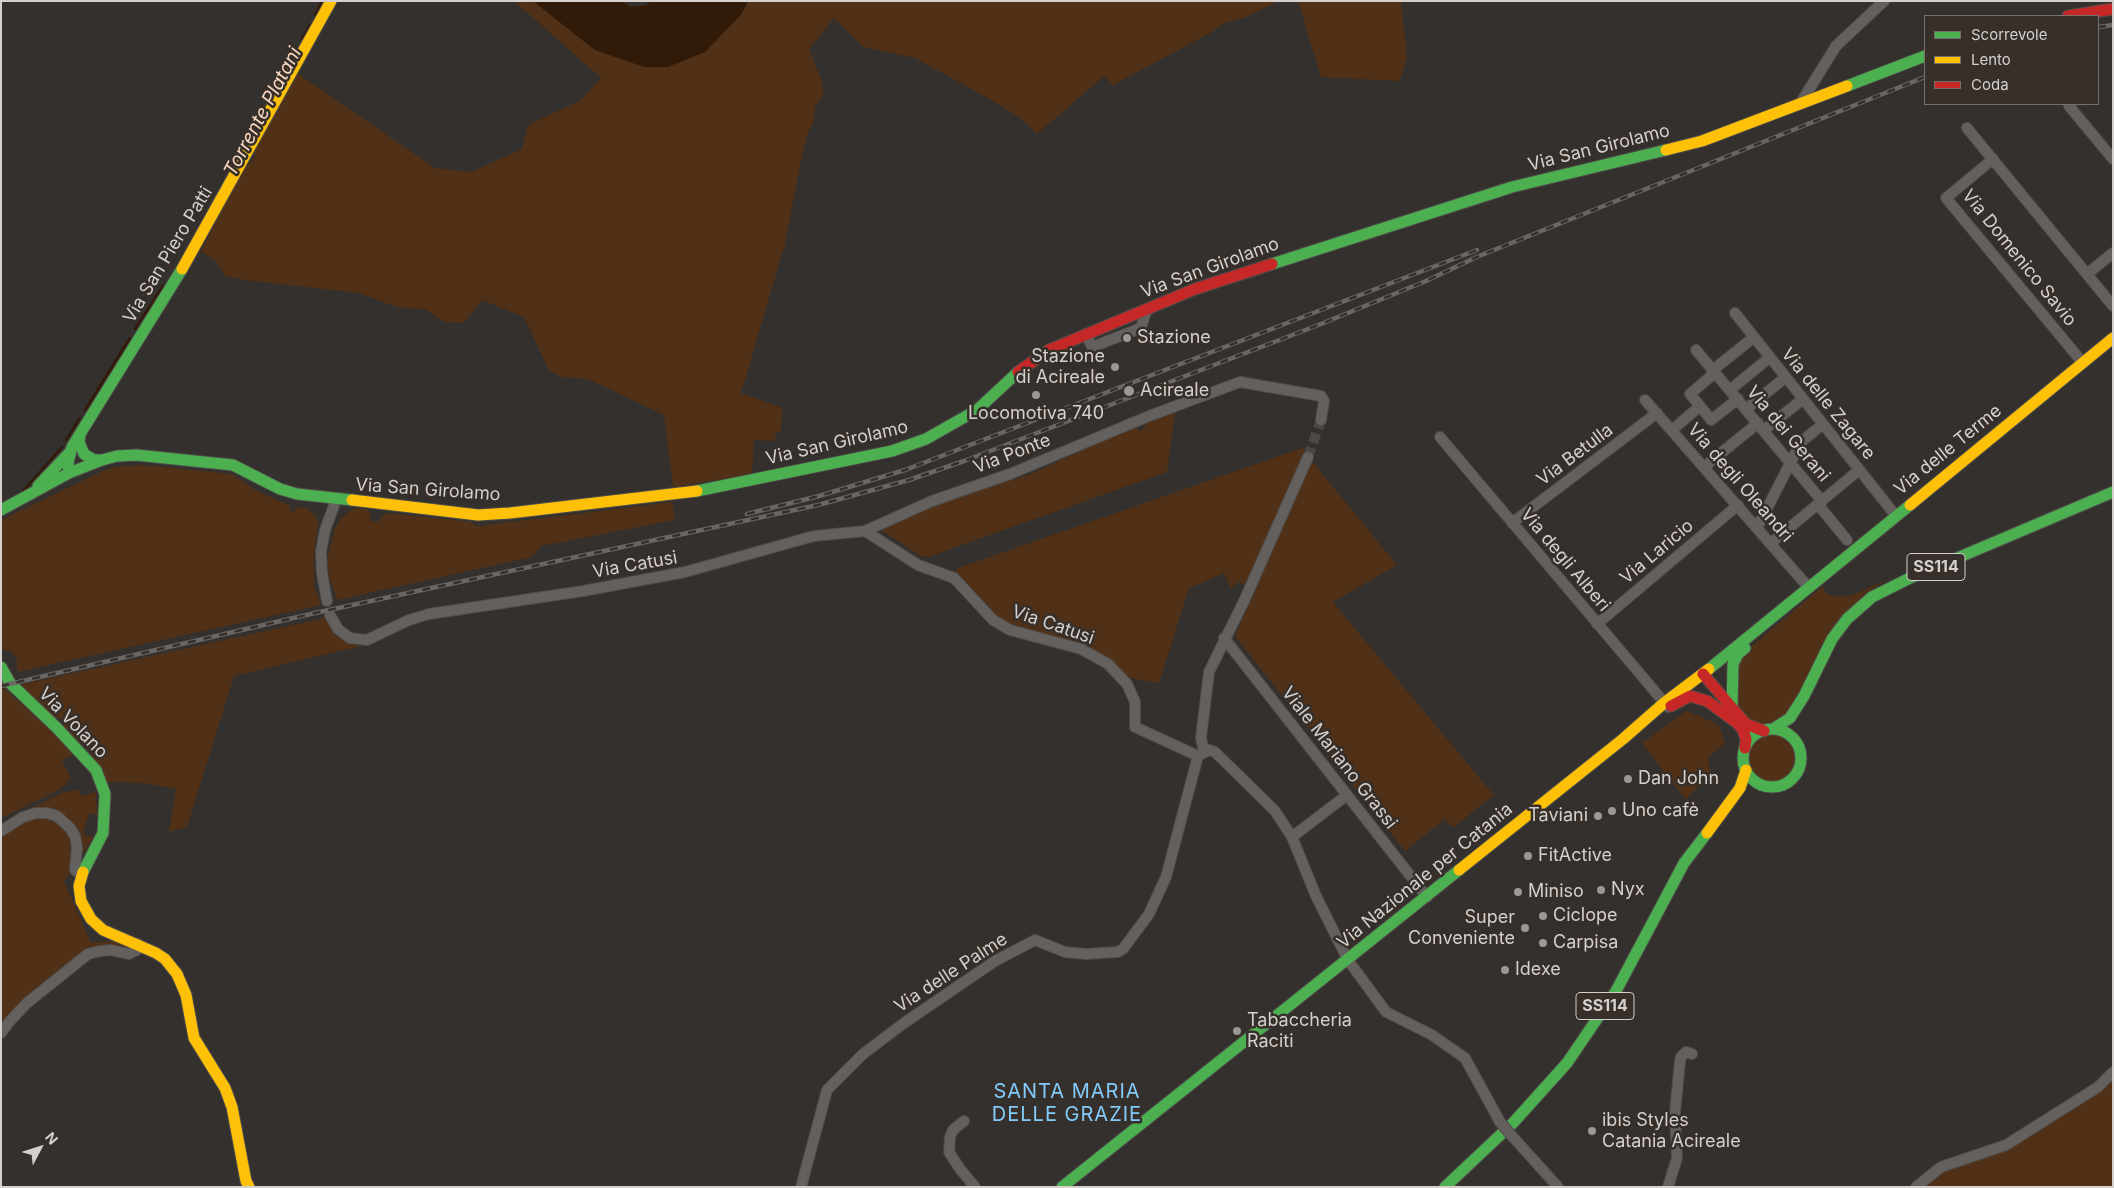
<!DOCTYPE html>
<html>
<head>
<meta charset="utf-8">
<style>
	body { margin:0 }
	#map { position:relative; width:2114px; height:1188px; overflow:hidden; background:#33302d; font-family:Inter,sans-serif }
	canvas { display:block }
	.frame { position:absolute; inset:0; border:2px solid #d5d0cd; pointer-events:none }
	.legend { position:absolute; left:1924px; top:15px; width:175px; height:90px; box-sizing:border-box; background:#362f2a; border:1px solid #766f6b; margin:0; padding:6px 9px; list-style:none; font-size:15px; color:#d5d0cd }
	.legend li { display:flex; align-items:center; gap:10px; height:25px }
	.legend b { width:25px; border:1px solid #766f6b }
	.north { position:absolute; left:15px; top:1123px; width:50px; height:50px; -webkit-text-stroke:4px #362f2a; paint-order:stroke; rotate:50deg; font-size:14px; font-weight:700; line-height:20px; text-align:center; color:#d5d0cd }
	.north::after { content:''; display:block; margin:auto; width:18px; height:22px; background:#d5d0cd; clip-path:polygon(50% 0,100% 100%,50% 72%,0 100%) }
</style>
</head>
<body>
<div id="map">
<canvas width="2114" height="1188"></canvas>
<div class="frame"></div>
<ul class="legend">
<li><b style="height:6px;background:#4caf50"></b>Scorrevole</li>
<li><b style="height:6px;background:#ffc107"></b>Lento</li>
<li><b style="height:6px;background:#c62828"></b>Coda</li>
</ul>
<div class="north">N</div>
</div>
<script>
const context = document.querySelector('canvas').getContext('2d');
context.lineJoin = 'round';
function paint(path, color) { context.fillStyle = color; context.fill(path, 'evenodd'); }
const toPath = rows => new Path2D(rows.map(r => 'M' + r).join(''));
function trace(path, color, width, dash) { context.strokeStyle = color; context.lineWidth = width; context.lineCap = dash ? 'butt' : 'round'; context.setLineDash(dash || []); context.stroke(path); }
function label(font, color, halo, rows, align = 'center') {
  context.font = font + ' Inter,sans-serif'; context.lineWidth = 5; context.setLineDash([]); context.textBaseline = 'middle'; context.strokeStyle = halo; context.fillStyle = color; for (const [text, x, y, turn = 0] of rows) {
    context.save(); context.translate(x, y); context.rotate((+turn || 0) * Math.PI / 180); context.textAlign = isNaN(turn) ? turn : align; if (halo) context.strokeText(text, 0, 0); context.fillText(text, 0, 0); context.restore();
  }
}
paint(toPath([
	[514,1,533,1,595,50,741,15,748,1,1279,1,1246,17,1222,24,1214,31,1113,85,1104,76,1037,134,1019,117,986,97,915,58,864,47,834,18,809,49,821,79,824,92,815,108,813,124,809,130,801,160,785,244,741,393,782,408,781,433,777,432,774,441,754,440,752,474,673,487,664,415,588,379,561,377,549,370,524,317,482,300,464,323,444,322,425,309,399,308,359,293,244,280,225,276,218,263,201,251,246,164,251,163,255,156,253,152,297,73,435,168,471,172,522,149,528,125,581,100,601,78],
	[1298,1,1401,1,1407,56,1400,81,1321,77],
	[1176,407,1167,472,928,557,921,556,878,528,932,503,1031,474,1135,425,1139,431,1145,428,1146,419],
	[1305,447,1304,455,1245,585,1237,582,1231,589,1224,573,1189,588,1159,683,1130,678,1109,661,1002,623,992,614,990,607,984,605,954,574,958,568],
	[1312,461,1397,565,1333,602,1494,795,1453,828,1445,819,1405,851,1235,636],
	[142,465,232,474,257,491,291,506,289,510,294,512,297,508,302,507,308,509,315,515,318,521,314,556,314,585,321,605,17,672,17,661,11,651,1,650,1,520,105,470,120,466],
	[672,502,675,520,541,546,532,557,337,600,329,576,327,560,335,528,342,517,355,508,369,510,371,522,380,521,381,517,386,513,473,522,474,525,479,526],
	[1886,580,1867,593,1787,716,1767,725,1758,724,1739,711,1734,676,1747,650,1823,586,1826,593,1832,596,1850,596],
	[325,618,334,633,341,639,350,644,361,646,234,676,187,827,169,832,176,789,143,783,107,782,100,767,88,750,61,726,63,722,57,717,54,719,19,685],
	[4,688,76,754,62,760,71,779,59,790,1,818,1,689],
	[1686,711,1718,724,1725,743,1708,758,1710,773,1686,800,1642,743],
	'1748 759a24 24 0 1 1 48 0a24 24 0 1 1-48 0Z',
	[78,789,81,796,96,792,97,816,89,813,83,834,94,837,64,881,91,943,111,941,122,944,130,950,105,947,1,1025,1,823,62,793],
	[2113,1078,2113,1187,1923,1187,1944,1171,2009,1148]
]), '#503117');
paint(toPath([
	[533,1,622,1,631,7,646,5,651,1,748,1,741,15,705,52,668,67,644,67,595,50]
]), '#321a08');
trace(toPath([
	[315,15,322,1],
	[302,39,310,25],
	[135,329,163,286],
	[85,410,130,338],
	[66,440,80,418],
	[23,491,62,447]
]), '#321a08', 2.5);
trace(toPath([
	[1308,457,1321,420]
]), '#4b4845', 10, [10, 5]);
const street = toPath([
	[1800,104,1836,46,1884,1],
	[2069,106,2113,159],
	[1967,128,2113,306],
	[1993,159,1946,198,2083,363],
	[2087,274,2113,253],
	[1735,313,1896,516],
	[1086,334,1092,347,1141,328,1147,309],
	[1696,350,1822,501,1820,507,1847,540],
	[1730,390,1770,357],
	[1645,400,1809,588],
	[1700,406,1711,420,1738,399],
	[1746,409,1786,377],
	[1672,430,1700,406,1690,394,1710,377,1713,370,1754,337],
	[1764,430,1803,399],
	[1440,437,1668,707],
	[1704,467,1758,423],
	[1512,523,1657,413],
	[1757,528,1801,442,1823,424],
	[865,531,932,501,1010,474,1149,416,1240,382,1321,396,1324,401,1321,420],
	[1771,543,1859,470],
	[327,601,322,573,321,552,325,530,336,500],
	[330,615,338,629,350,638,367,640,409,620,429,614,583,591,685,572,814,536,865,531,918,565,954,578,993,620,1010,630,1081,649,1108,664,1127,684,1135,702,1135,727,1198,756],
	[1597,624,1738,505],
	[1224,638,1427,897],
	[1204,751,1201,738,1209,672,1244,601,1308,457],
	[1198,756,1209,750,1215,752,1275,811,1292,837,1316,896,1348,960,1378,1001,1386,1012,1432,1035,1465,1058,1500,1122],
	[1,831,23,817,36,813,47,813,57,816,70,828,75,836,77,847,75,870,82,876],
	[1292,837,1347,795],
	[1,1033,10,1021,27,1003,88,954,100,951,111,950,129,954,137,950,138,944],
	[964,1121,953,1130,950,1137,949,1152,960,1169,975,1187],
	[1512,1136,1558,1187],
	[801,1187,827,1090,863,1054,904,1023,995,961,1035,940,1065,952,1086,954,1118,952,1123,949,1149,914,1166,877,1198,756],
	[1668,1187,1677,1158,1675,1112,1680,1061,1681,1057,1686,1052,1692,1054],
	[1916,1187,1941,1167,2006,1145,2098,1087,2113,1072]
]);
const fast = toPath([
	[1847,86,1925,56],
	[1272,264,1512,187,1666,150],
	[80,434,79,442,84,454,94,460,102,460],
	[69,473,68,463,72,447,182,269],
	[38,486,70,452],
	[697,491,892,451,926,439,977,410,1018,372],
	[1,510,69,473,102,460,117,456,136,455,233,465,280,489,297,494,352,500],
	[1,667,10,683,57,728,96,770,105,794,103,833,83,872],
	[1709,669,1910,505],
	[1732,708,1733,664,1738,654,1745,648],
	[1773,729,1790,718,1804,696,1832,639,1847,619,1872,597,1910,578,2113,492],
	'1743 758a29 29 0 1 1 58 0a29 29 0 1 1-58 0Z',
	[1062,1187,1459,870],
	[1445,1187,1513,1123,1567,1063,1616,991,1684,863,1707,833]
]);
const slow = toPath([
	[1666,150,1702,141,1847,86],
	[182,269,331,1],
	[352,500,478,515,510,513,697,491],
	[1910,505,2113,338],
	[1707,833,1740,788,1746,770],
	[1459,870,1623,739,1664,703,1709,669],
	[83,872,79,886,81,901,91,919,103,930,156,953,165,959,177,974,186,995,194,1038,225,1088,232,1107,246,1181,249,1187]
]);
const jam = toPath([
	[2068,16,2113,9],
	[1018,372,1049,350,1195,289,1272,264],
	[1703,674,1746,724,1764,731],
	[1671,706,1690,696,1707,701,1736,722,1743,730,1746,739,1745,748]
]);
trace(street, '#4f4c4a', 12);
trace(fast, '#4f4c4a', 13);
trace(slow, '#4f4c4a', 13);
trace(jam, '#4f4c4a', 13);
trace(street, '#63605e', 10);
trace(fast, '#4caf50', 11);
trace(slow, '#ffc107', 11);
trace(jam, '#c62828', 11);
const rail = toPath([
	[2098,27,2113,25],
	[747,514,819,496,905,470,1477,250],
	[1,686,315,613,818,505,909,480,964,461,1321,324,1426,281,1479,256,1925,77]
]);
trace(rail, '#696664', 4.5);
trace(rail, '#362f2a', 2.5, [8]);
const streetBridge = toPath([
	[1500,1122,1512,1136]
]);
trace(streetBridge, '#4f4c4a', 12, []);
trace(streetBridge, '#63605e', 10);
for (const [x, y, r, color] of [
	[1127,338,5,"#9c9895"],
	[1115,367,5,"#9c9895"],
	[1129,391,6,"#9c9895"],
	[1036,395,5,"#9c9895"],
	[1628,779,5,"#9c9895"],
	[1612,811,5,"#9c9895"],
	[1598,816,5,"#9c9895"],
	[1528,856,5,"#9c9895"],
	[1601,890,5,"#9c9895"],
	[1518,892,5,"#9c9895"],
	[1543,916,5,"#9c9895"],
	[1525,928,5,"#9c9895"],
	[1543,943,5,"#9c9895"],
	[1505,970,5,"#9c9895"],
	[1237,1031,5,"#9c9895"],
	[1592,1131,5,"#9c9895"]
]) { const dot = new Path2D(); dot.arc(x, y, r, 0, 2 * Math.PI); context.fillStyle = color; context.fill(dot); trace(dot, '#362f2a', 2); }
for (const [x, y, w] of [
	[1936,567,58],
	[1605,1006,58]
]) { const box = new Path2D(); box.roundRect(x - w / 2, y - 13.5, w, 27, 4); context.fillStyle = '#362f2a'; context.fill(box); trace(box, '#d5d0cd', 1); }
label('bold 16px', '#d5d0cd', null, [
	["SS114",1936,567],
	["SS114",1605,1006]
]);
label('18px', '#d5d0cd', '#362f2a', [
	["Via San Girolamo",1599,148,-14],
	["Via San Piero Patti",168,255,-59],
	["Via Domenico Savio",2019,258,51],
	["Via San Girolamo",1210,268,-20],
	["Via delle Zagare",1828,404,51],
	["Via dei Gerani",1788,434,50],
	["Via San Girolamo",837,443,-13],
	["Via delle Terme",1948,450,-39],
	["Via Ponte",1012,454,-21],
	["Via Betulla",1575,455,-37],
	["Via degli Oleandri",1740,483,49],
	["Via San Girolamo",428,490,4],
	["Via Laricio",1657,552,-40],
	["Via degli Alberi",1565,560,50],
	["Via Catusi",635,565,-10],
	["Via Catusi",1053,625,19],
	["Via Volano",73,723,46],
	["Viale Mariano Grassi",1339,758,52],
	["Via Nazionale per Catania",1425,876,-39],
	["Via delle Palme",951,973,-33]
]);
label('18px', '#d5d0cd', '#362f2a', [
	["Stazione",1137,338],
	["Stazione",1105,357,"right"],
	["di Acireale",1105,378,"right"],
	["Acireale",1140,391],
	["Locomotiva 740",1036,414,"center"],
	["Dan John",1638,779],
	["Uno cafè",1622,811],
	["Taviani",1588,816,"right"],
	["FitActive",1538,856],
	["Nyx",1611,890],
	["Miniso",1528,892],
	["Ciclope",1553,916],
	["Super",1515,918,"right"],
	["Conveniente",1515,939,"right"],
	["Carpisa",1553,943],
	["Idexe",1515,970],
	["Tabaccheria",1247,1021],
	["Raciti",1247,1042],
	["ibis Styles",1602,1121],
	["Catania Acireale",1602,1142]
], 'left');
label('italic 19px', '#f7d7c1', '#362f2a', [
	["Torrente Platani",263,112,-62]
]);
context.letterSpacing = '1px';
label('20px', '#81cbfb', '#362f2a', [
	["SANTA MARIA",1067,1092],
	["DELLE GRAZIE",1067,1115]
]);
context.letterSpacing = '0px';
</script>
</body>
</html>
